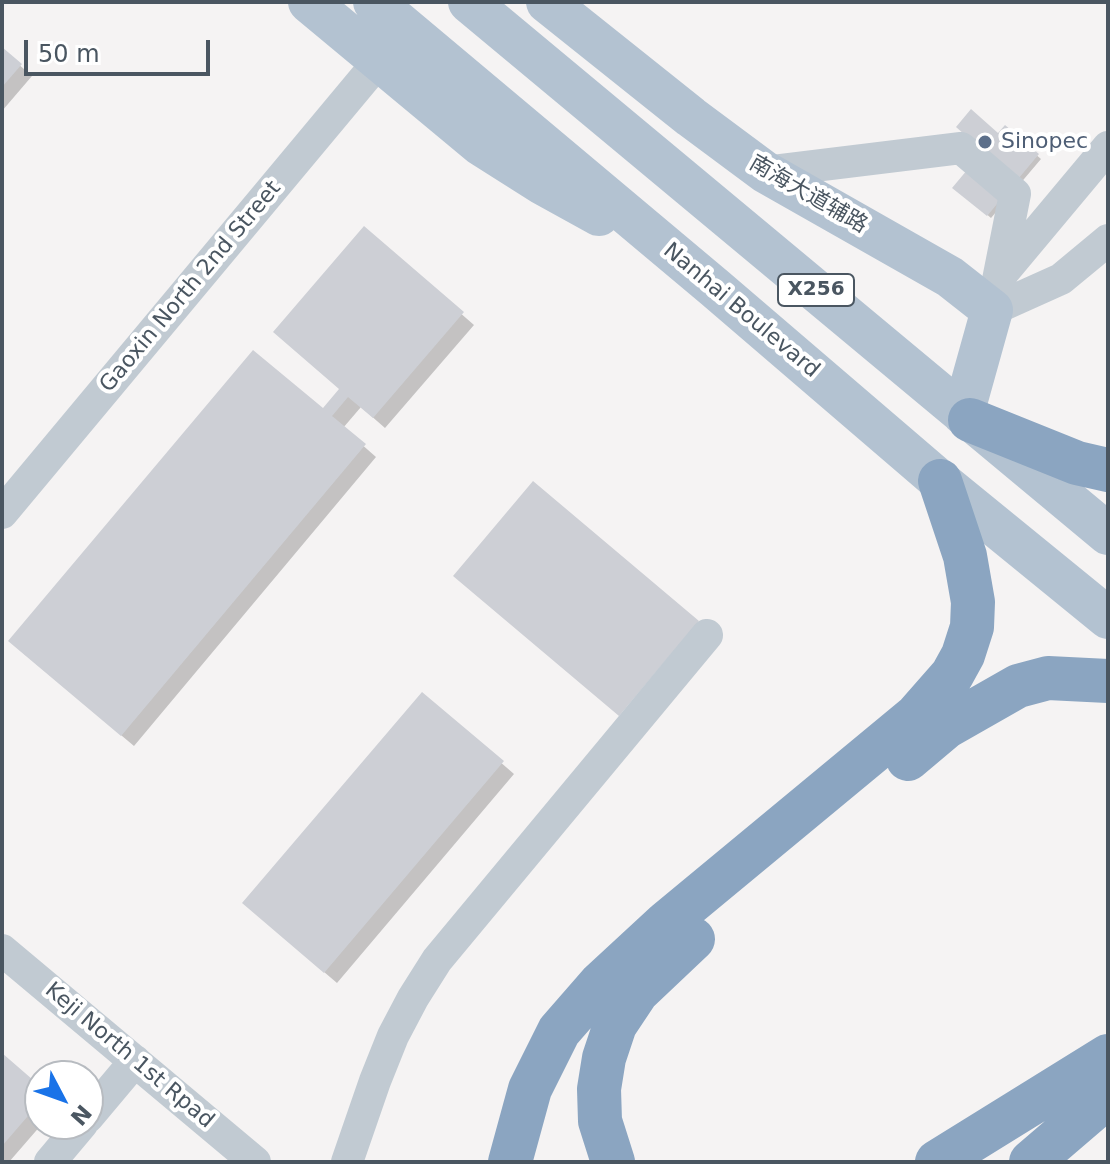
<!DOCTYPE html>
<html>
<head>
<meta charset="utf-8">
<style>
	body { margin:0 }
	#map { position:relative; width:1110px; height:1164px; overflow:hidden; background:#f5f3f3; font-family:"DejaVu Sans",sans-serif }
	canvas { display:block }
	.frame { position:absolute; inset:0; border:4px solid #4a5661; pointer-events:none }
	.north { position:absolute; left:24px; top:1060px; width:80px; height:80px; box-sizing:border-box; background:#fff; border:2px solid #b7bbc0; border-radius:50%; rotate:131deg; font-size:22px; font-weight:700; line-height:32px; text-align:center; color:#4a5661 }
	.north::after { content:''; display:block; margin:auto; width:28px; height:36px; background:#1a73e8; clip-path:polygon(50% 0,100% 100%,50% 72%,0 100%) }
	.scale { position:absolute; left:24px; top:40px; width:186px; height:36px; box-sizing:border-box; border:4px solid #4a5661; border-top:0; padding-left:10px; font-size:24px; line-height:28px; white-space:nowrap; color:#4a5661; -webkit-text-stroke:6px #fff; paint-order:stroke }
</style>
</head>
<body>
<div id="map">
<canvas width="1110" height="1164"></canvas>
<div class="frame"></div>
<div class="north">N</div>
<div class="scale">50 m</div>
</div>
<script>
const context = document.querySelector('canvas').getContext('2d');
context.lineJoin = 'round';
function paint(path, color) { context.fillStyle = color; context.fill(path, 'evenodd'); }
const toPath = rows => new Path2D(rows.map(r => 'M' + r).join(''));
function trace(path, color, width, dash) { context.strokeStyle = color; context.lineWidth = width; context.lineCap = dash ? 'butt' : 'round'; context.setLineDash(dash || []); context.stroke(path); }
function label(font, color, halo, rows, align = 'center') {
  context.font = font + ' "DejaVu Sans","Noto Sans SC",sans-serif'; context.lineWidth = 8; context.setLineDash([]); context.textBaseline = 'middle'; context.strokeStyle = halo; context.fillStyle = color; for (const [text, x, y, turn = 0] of rows) {
    context.save(); context.translate(x, y); context.rotate((+turn || 0) * Math.PI / 180); context.textAlign = isNaN(turn) ? turn : align; if (halo) context.strokeText(text, 0, 0); context.fillText(text, 0, 0); context.restore();
  }
}
paint(toPath([
	[2,50,32,76,2,111],
	[1005,128,1041,159,991,218,955,187],
	[364,229,474,325,385,428,361,407,343,428,376,457,134,746,22,652,323,411,341,390],
	[423,695,514,774,337,983,256,914],
	[2,1055,40,1088,42,1124,9,1162,2,1162]
]), '#0003');
paint(toPath([
	[2,47,22,64,2,87],
	[971,109,998,133,1005,125,1039,154,987,216,952,188,983,151,956,127],
	[364,226,464,312,373,418,348,397,332,416,366,444,121,736,8,641,253,350,323,408,339,389,273,332],
	[533,481,699,621,619,716,453,576],
	[422,692,504,761,324,973,242,903],
	[2,1053,40,1086,40,1102,2,1146]
]), '#cdcfd5');
trace(toPath([
	[765,172,961,148,1015,194,992,310],
	[1001,275,1108,147],
	[992,310,1061,279,1108,240],
	[2,513,379,61],
	[2,950,255,1162],
	[88,1117,135,1061],
	[50,1162,82,1124],
	[347,1162,375,1081,393,1036,413,998,437,960,707,635]
]), '#c1cad2', 32);
trace(toPath([
	[309,2,481,145,541,183,599,215],
	[374,2,715,288,940,481,1108,618],
	[469,2,1108,534],
	[547,2,691,117,765,172,950,277,992,310,963,414]
]), '#b3c2d1', 42);
trace(toPath([
	[970,420,1077,463,1108,470],
	[908,759,946,727,1018,686,1048,678,1108,681],
	[510,1162,530,1089,559,1031,600,984,666,923,916,716,952,675,963,655,972,627,973,602,965,556,940,481],
	[613,1162,600,1121,599,1089,604,1058,615,1025,637,992,693,939],
	[937,1162,1108,1056],
	[1031,1162,1108,1096]
]), '#8ba5c1', 44);
for (const [x, y, r, color] of [
	[985,142,8,"#5c6f8a"]
]) { const dot = new Path2D(); dot.arc(x, y, r, 0, 2 * Math.PI); context.fillStyle = color; context.fill(dot); trace(dot, '#fff', 3); }
for (const [x, y, w] of [
	[816,290,76]
]) { const box = new Path2D(); box.roundRect(x - w / 2, y - 16, w, 32, 6); context.fillStyle = '#fff'; context.fill(box); trace(box, '#4a5661', 2); }
label('bold 20px', '#4a5661', null, [
	["X256",816,290]
]);
label('22px', '#4e5e75', '#fff', [
	["Sinopec",1001,142]
], 'left');
label('22px', '#4a5661', '#fff', [
	["南海大道辅路",808,195,30],
	["Gaoxin North 2nd Street",191,287,-50],
	["Nanhai Boulevard",741,311,40],
	["Keji North 1st Rpad",129,1056,40]
]);
</script>
</body>
</html>
